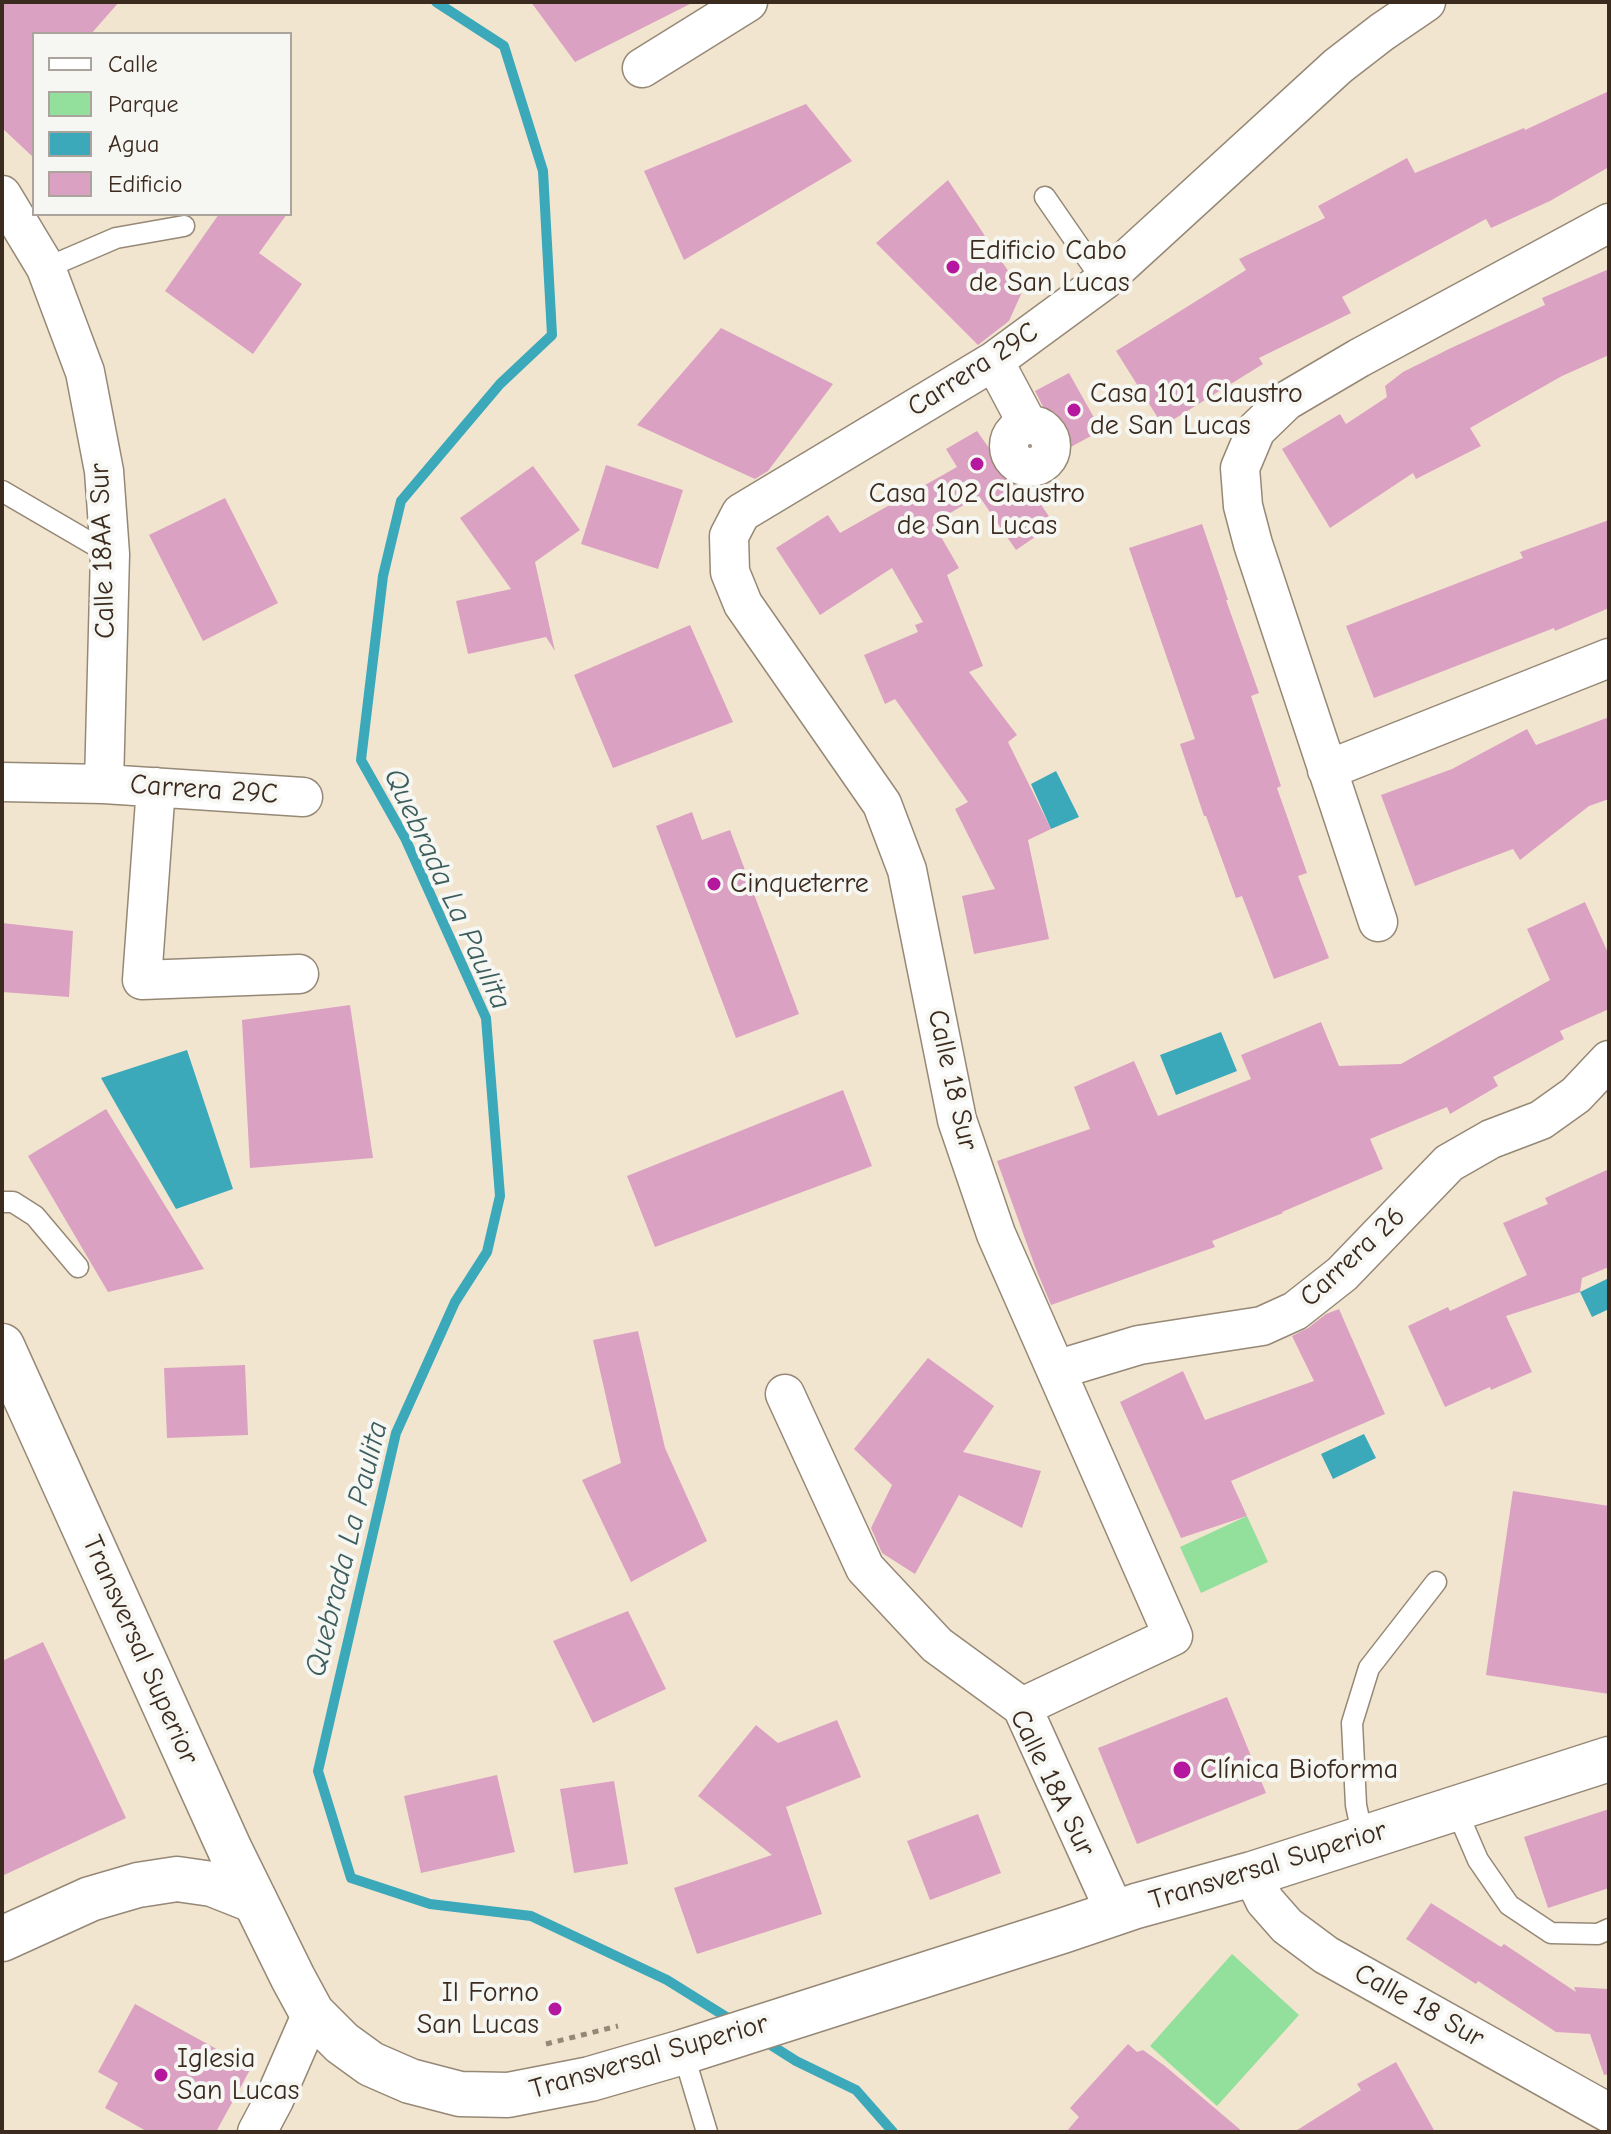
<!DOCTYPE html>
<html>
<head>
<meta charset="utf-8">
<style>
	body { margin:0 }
	#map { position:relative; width:1611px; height:2134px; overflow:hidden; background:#f2e5cf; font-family:"Comic Neue",sans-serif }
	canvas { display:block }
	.frame { position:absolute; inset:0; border:4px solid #3b2a1e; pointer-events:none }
	.legend { position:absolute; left:32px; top:32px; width:260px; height:184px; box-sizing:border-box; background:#f6f6f2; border:2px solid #aba49d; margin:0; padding:10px 14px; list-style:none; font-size:24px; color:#3b2a1e }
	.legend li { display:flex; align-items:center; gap:16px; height:40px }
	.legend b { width:40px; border:2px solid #aba49d }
</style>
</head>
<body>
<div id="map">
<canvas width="1611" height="2134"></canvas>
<div class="frame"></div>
<ul class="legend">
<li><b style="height:10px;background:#fff"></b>Calle</li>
<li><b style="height:22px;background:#93df9c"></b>Parque</li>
<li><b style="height:22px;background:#3ba9ba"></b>Agua</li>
<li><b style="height:22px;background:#dba1c2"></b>Edificio</li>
</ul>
</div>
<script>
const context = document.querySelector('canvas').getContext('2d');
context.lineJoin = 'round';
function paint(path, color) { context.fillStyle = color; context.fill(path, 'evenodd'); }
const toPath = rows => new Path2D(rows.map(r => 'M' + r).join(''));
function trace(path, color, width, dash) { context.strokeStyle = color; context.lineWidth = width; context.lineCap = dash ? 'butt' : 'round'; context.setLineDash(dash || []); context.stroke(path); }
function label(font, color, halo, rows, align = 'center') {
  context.font = font + ' "Comic Neue",sans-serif'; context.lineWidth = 8; context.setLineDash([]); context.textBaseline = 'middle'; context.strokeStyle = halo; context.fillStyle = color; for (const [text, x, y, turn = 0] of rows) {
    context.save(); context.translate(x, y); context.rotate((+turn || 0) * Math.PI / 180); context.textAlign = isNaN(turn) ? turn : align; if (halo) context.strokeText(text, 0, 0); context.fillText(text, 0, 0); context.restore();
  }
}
paint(toPath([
	[1247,1516,1268,1562,1201,1593,1180,1547],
	[1232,1954,1299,2015,1217,2106,1150,2046]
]), '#93df9c');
paint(toPath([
	[1056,771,1079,817,1051,829,1031,784],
	[1221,1032,1237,1071,1176,1095,1160,1055],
	[187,1050,233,1189,176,1209,101,1078],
	[1609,1278,1609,1309,1592,1317,1580,1292],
	[1364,1434,1376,1458,1333,1479,1321,1454]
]), '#3ba9ba');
trace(toPath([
	[436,2,504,46,543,171,552,335,500,384,401,501,383,576,361,760,405,838,486,1018,500,1196,487,1252,455,1302,396,1433,318,1771,351,1878,430,1904,531,1916,667,1980,736,2023],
	[763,2040,796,2061,856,2090,893,2132]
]), '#3ba9ba', 10);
paint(toPath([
	[2,2,119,2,91,34,34,34,34,158,2,128],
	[531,2,694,2,575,62],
	[1609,91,1609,167,1550,201,1491,228,1486,219,1342,297,1351,313,1259,358,1263,364,1163,426,1116,351,1246,270,1239,259,1325,218,1318,206,1407,158,1415,173,1524,128,1525,130],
	[806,104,852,161,684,260,644,171],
	[948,180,1022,292,1009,321,978,345,876,243],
	[219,214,287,214,259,253,302,284,253,354,165,291],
	[1609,269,1609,355,1562,376,1470,428,1481,446,1416,479,1413,473,1330,528,1282,449,1340,414,1346,424,1387,397,1385,386,1403,372,1451,348,1545,305,1542,298],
	[721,328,833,384,768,471,755,479,637,425],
	[1069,373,1097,423,1089,428,1093,435,1065,450,1035,391],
	[977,431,1029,505,1038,500,1054,524,1016,550,979,496,933,523,959,568,947,575,983,666,969,672,1017,735,1008,742,1051,829,1028,840,1049,939,974,954,962,896,995,889,955,809,968,802,895,699,885,704,864,655,918,632,915,625,923,622,892,568,820,615,776,548,828,515,840,533,957,467,946,449],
	[606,465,683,490,658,569,581,544],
	[533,466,580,530,535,562,555,651,546,637,468,654,456,601,511,589,460,518],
	[225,498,278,603,203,641,149,535],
	[1609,520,1609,608,1555,631,1554,628,1374,698,1346,626,1523,558,1520,552],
	[1202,524,1228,600,1226,600,1259,693,1251,696,1281,786,1277,788,1307,873,1298,876,1329,958,1274,979,1242,896,1236,898,1206,816,1204,816,1180,744,1195,739,1129,548],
	[690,625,733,722,613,768,574,675],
	[1609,717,1609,799,1589,806,1520,860,1513,849,1415,886,1381,795,1452,769,1527,729,1536,745],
	[692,812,702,840,730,830,799,1014,736,1038,656,826],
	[1585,902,1609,955,1609,1009,1560,1031,1564,1039,1493,1077,1498,1086,1450,1114,1447,1107,1370,1139,1383,1169,1282,1212,1283,1213,1212,1241,1215,1247,1051,1305,1036,1269,997,1161,1090,1129,1074,1087,1134,1061,1158,1116,1251,1079,1241,1055,1321,1022,1339,1066,1401,1064,1550,980,1527,929],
	[2,923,73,931,69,997,2,992],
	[350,1005,373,1158,250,1168,242,1020],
	[843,1090,872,1166,655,1247,627,1176],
	[106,1109,204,1269,108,1292,28,1156],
	[1609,1169,1609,1267,1582,1278,1580,1292,1506,1316,1532,1372,1491,1390,1490,1387,1445,1407,1408,1326,1448,1307,1450,1311,1527,1275,1503,1223,1548,1204,1545,1198],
	[1339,1309,1385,1414,1231,1481,1247,1516,1181,1538,1120,1402,1183,1371,1205,1420,1314,1381,1292,1336,1308,1328,1326,1314],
	[638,1331,665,1448,707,1541,631,1582,582,1480,621,1463,593,1340],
	[928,1358,994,1406,963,1452,1041,1471,1022,1528,959,1495,915,1574,882,1553,871,1528,892,1485,854,1449],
	[245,1365,248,1435,167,1438,164,1368],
	[1513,1491,1609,1506,1609,1694,1486,1675],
	[628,1611,666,1689,593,1723,553,1641],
	[43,1642,126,1818,2,1876,2,1661],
	[1227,1697,1266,1793,1137,1844,1098,1748],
	[837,1720,861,1777,786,1807,822,1914,697,1954,674,1888,772,1855,698,1796,756,1725,778,1743],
	[497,1775,515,1852,421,1873,404,1796],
	[614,1781,628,1864,574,1873,560,1789],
	[1609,1809,1609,1888,1548,1908,1524,1837],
	[978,1814,1001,1873,930,1900,907,1841],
	[1431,1903,1501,1947,1504,1944,1576,1992,1574,1987,1609,1989,1609,2074,1604,2075,1590,2034,1556,2032,1478,1981,1476,1984,1406,1939],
	[135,2004,251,2068,216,2132,148,2132,105,2108,118,2083,98,2072],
	[1128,2044,1137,2052,1143,2050,1165,2066,1243,2132,1066,2132,1079,2117,1070,2108],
	[1396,2062,1435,2132,1294,2132,1361,2090,1357,2084]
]), '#dba1c2');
const service = toPath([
	[1045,197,1103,281],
	[46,268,116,238,184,226],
	[2,491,110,554],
	[2,1202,13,1202,35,1216,78,1267],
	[1456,1809,1478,1860,1509,1905,1551,1933,1598,1934,1609,1929],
	[1363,1838,1356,1805,1352,1723,1369,1668,1436,1582],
	[683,2052,707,2132]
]);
const minor = toPath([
	[642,68,748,2],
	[2,195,46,268,85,372,104,471,110,554,104,784],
	[994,361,1028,425],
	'1009 446a21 21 0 1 1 42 0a21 21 0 1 1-42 0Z',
	[1327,770,1609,658],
	[2,782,104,784,303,797],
	[156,787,142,980,299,974],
	[1378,922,1253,544,1243,506,1240,468,1256,430,1286,401,1359,358,1609,223],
	[1056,1370,1139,1345,1262,1326,1295,1311,1342,1274,1449,1163,1491,1139,1541,1120,1576,1095,1609,1060],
	[785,1394,865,1568,937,1645,1022,1707,1116,1914],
	[1022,1707,1173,1636,996,1234,957,1120,907,870,882,804,743,604,730,572,729,536,741,513,994,361,1103,281,1338,66,1382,32,1426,2],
	[1252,1874,1265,1901,1287,1926,1326,1955,1609,2113],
	[257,2132,274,2100,312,2013]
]);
const tertiary = toPath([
	[2,1939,90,1899,138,1885,177,1879,212,1884,255,1901]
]);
const secondary = toPath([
	[2,1346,230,1850,293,1978,312,2013,342,2043,371,2064,410,2081,460,2094,508,2095,590,2079,683,2052,1065,1930,1136,1906,1252,1874,1609,1759]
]);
trace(service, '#968876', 23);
trace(minor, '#968876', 41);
trace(tertiary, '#968876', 47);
trace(secondary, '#968876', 47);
trace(toPath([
	[546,2044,618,2026]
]), '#968876', 5, [6, 6]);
trace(service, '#fff', 20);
trace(minor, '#fff', 38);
trace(tertiary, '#fff', 44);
trace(secondary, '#fff', 44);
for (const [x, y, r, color] of [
	[953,267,8,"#b5179e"],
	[1074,410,8,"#b5179e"],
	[977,464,8,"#b5179e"],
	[714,884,8,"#b5179e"],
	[1182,1770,10,"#b5179e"],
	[555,2009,8,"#b5179e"],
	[161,2075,8,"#b5179e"]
]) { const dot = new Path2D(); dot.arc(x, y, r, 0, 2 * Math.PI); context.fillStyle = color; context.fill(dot); trace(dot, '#f6f6f2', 3); }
label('28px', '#3b2a1e', '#f6f6f2', [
	["Edificio Cabo",969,251],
	["de San Lucas",969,283],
	["Casa 101 Claustro",1090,394],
	["de San Lucas",1090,426],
	["Casa 102 Claustro",977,494,"center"],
	["de San Lucas",977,526,"center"],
	["Cinqueterre",730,884],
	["Clínica Bioforma",1200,1770],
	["Il Forno",539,1993,"right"],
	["San Lucas",539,2025,"right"],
	["Iglesia",177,2059],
	["San Lucas",177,2091]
], 'left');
label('28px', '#3b2a1e', '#f6f6f2', [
	["Carrera 29C",973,370,-33],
	["Calle 18AA Sur",103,551,-92],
	["Carrera 29C",204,790,4],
	["Calle 18 Sur",952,1080,77],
	["Carrera 26",1353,1257,-43],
	["Transversal Superior",140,1650,66],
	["Calle 18A Sur",1052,1783,64],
	["Transversal Superior",1268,1866,-17],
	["Calle 18 Sur",1419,2006,29],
	["Transversal Superior",649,2057,-16]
]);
label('italic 30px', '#3b5d5c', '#f6f6f2', [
	["Quebrada La Paulita",447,889,65],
	["Quebrada La Paulita",347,1549,-76]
]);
</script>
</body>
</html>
